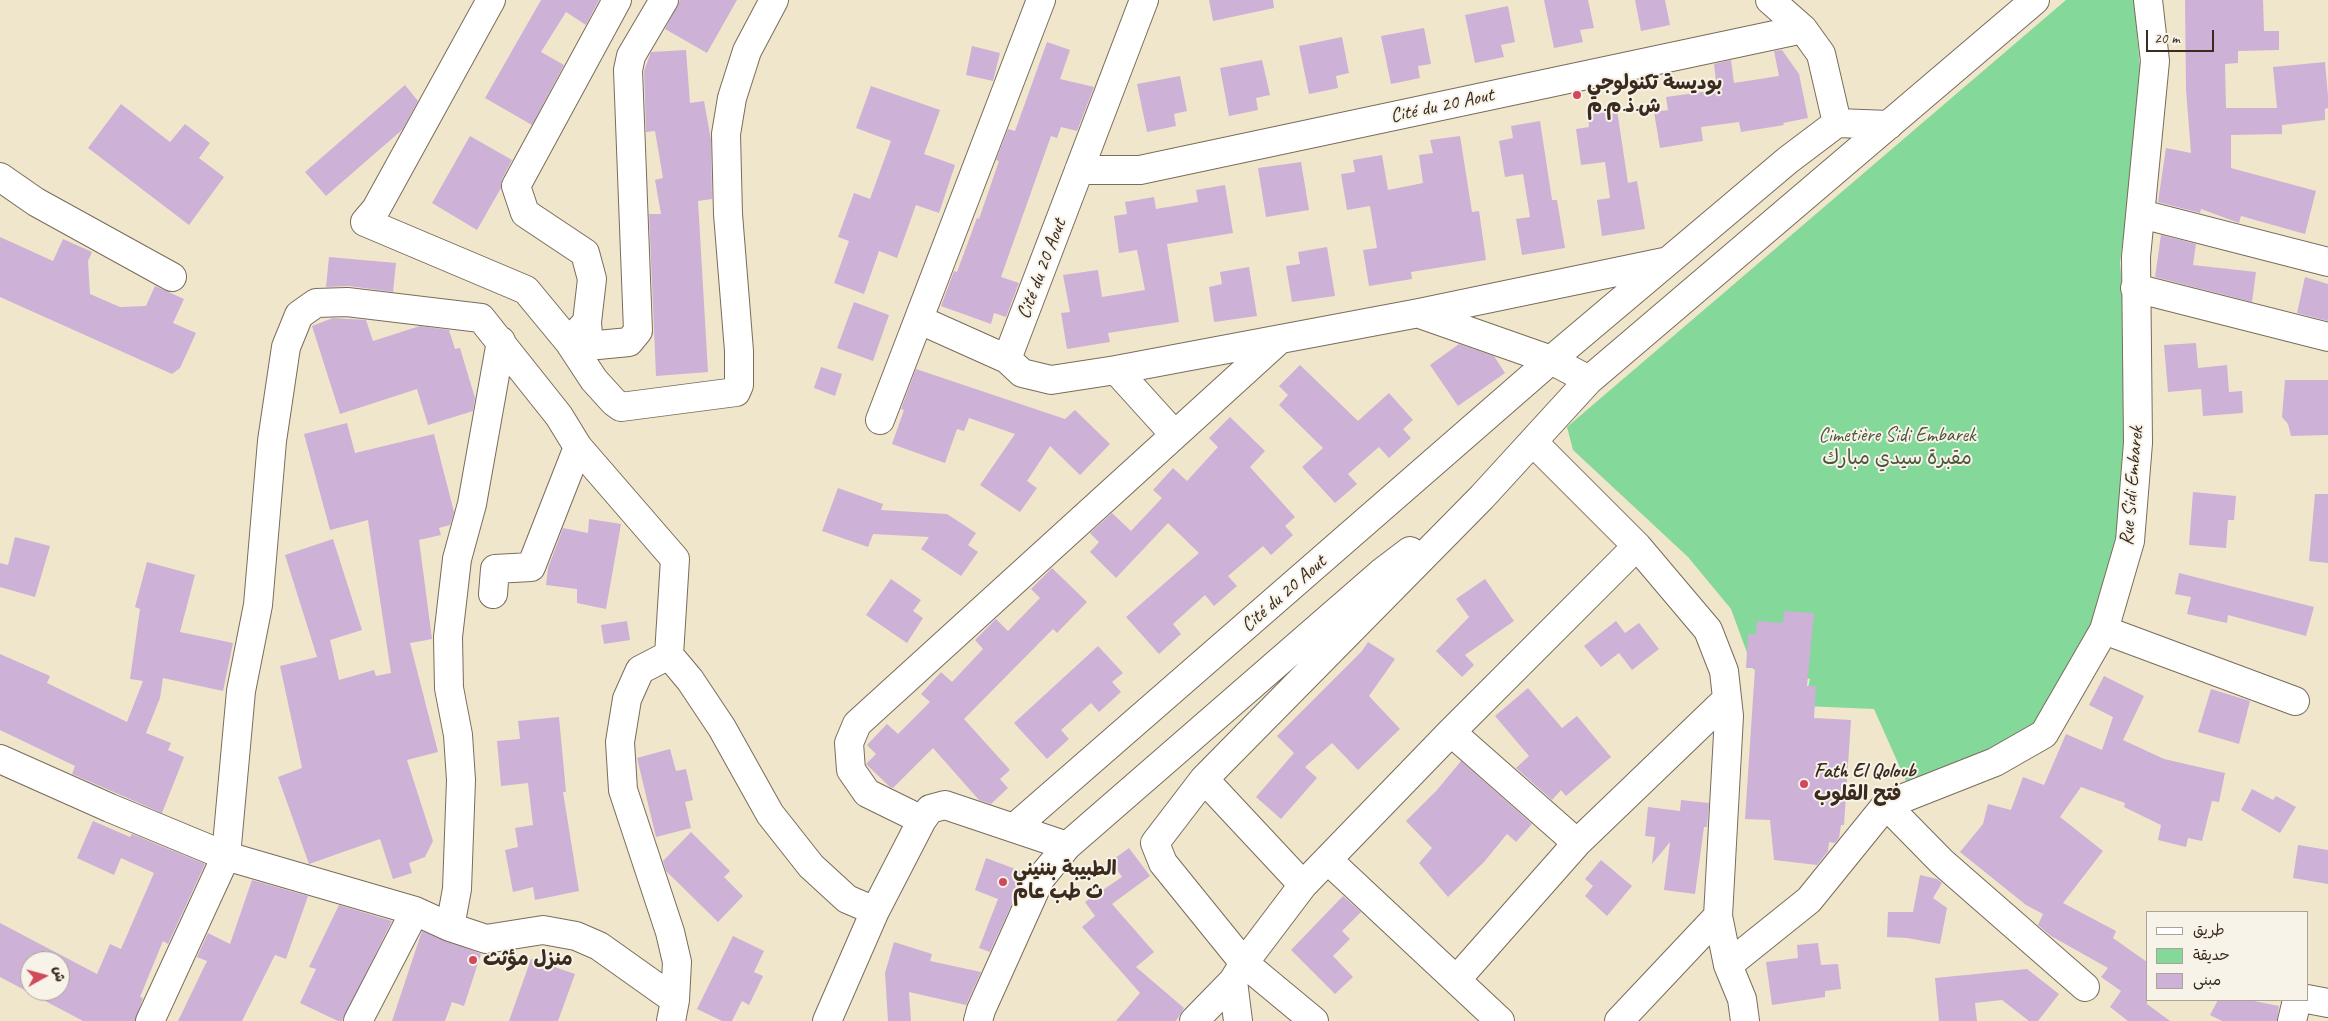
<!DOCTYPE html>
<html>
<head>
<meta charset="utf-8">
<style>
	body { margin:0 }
	#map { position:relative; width:2328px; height:1021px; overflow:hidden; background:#f0e6cc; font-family:Caveat,"Playpen Sans Arabic",sans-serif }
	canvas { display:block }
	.legend { position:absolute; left:2146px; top:911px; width:162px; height:90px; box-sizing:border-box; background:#f7f3e8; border:1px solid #aca397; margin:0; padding:6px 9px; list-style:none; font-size:15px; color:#3b2a1e }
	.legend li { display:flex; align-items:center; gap:10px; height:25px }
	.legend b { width:25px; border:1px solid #aca397 }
	.north { position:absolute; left:20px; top:951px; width:50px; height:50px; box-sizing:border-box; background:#f7f3e8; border:1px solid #aca397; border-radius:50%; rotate:83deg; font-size:14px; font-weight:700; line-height:20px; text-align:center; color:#3b2a1e }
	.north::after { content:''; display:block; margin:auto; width:18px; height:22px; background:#d1495b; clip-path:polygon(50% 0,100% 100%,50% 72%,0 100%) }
	.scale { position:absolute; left:2146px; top:30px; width:68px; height:22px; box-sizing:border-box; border:2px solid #3b2a1e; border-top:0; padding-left:6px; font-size:15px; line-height:18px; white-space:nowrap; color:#3b2a1e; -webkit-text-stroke:4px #f7f3e8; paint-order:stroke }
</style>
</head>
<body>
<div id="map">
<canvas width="2328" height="1021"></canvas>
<ul class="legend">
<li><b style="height:6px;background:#fff"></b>طريق</li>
<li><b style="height:14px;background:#84d89a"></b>حديقة</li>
<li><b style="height:14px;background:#cdb1d7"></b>مبنى</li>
</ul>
<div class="north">ش</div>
<div class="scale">20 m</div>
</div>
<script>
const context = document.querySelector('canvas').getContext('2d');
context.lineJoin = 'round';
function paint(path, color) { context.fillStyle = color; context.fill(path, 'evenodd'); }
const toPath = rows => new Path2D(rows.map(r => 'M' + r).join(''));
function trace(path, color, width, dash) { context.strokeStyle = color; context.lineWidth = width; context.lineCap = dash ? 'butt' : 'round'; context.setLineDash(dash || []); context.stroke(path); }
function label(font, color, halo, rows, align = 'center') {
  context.font = font + ' Caveat,"Playpen Sans Arabic",sans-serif'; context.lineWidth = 4; context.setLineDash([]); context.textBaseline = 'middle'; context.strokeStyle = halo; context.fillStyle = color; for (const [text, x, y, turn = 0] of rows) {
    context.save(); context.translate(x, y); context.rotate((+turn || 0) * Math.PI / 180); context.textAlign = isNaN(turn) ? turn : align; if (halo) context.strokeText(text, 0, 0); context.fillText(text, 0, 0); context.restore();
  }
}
paint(toPath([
	[2066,0,2134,0,2142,91,2120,263,2127,338,2127,532,2110,585,2061,689,2029,730,1971,762,1906,781,1874,709,1804,706,1810,679,1753,669,1731,609,1688,557,1573,450,1567,427]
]), '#84d89a');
paint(toPath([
	[541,0,599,0,586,25,566,12,541,52,564,65,532,125,485,98],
	[680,0,737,0,707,53,665,29],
	[1209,0,1273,0,1274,8,1213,21],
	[1544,0,1588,0,1594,28,1580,30,1583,42,1554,48],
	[1635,0,1665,0,1670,25,1641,31],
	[2185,0,2263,0,2264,31,2279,31,2279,50,2238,51,2238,63,2225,64,2226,108,2277,108,2273,67,2325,62,2328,96,2328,108,2325,109,2325,120,2282,125,2282,134,2231,135,2231,168,2316,191,2305,234,2241,216,2239,223,2201,209,2200,213,2158,202,2166,148,2191,153,2186,89],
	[1508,6,1515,42,1501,45,1504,57,1475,63,1465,15],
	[1424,28,1431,64,1418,66,1420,78,1391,84,1381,36],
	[1342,37,1349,73,1336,76,1338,88,1309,94,1299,46],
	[1047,42,1070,50,1060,79,1094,87,1077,131,1061,127,1057,138,1051,136,1001,277,1019,283,1006,317,994,313,991,324,941,306,954,271,957,272,977,218,979,219,999,161,996,160,1008,129,1015,131],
	[972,46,1000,53,993,81,966,75],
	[686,50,690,103,704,101,711,140,712,199,698,201,708,372,656,376,649,214,661,214,655,180,663,178,655,131,646,132,644,71,651,52],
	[1782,50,1799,74,1808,118,1783,123,1784,125,1741,132,1739,122,1701,127,1703,141,1660,148,1654,112,1668,110,1666,97,1717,90,1714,64,1731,60,1734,83,1779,76,1774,51],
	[1262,60,1270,95,1256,98,1258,110,1229,116,1220,68],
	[1180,76,1187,111,1174,114,1176,126,1147,132,1137,84],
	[405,85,418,101,402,130,326,196,305,172],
	[871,86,940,110,924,154,955,165,939,213,916,205,897,258,879,251,864,294,834,283,849,241,838,237,854,193,870,199,891,141,856,128],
	[121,104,170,142,185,124,210,143,199,158,224,177,189,225,88,148],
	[1617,110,1628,183,1637,181,1645,229,1602,236,1597,200,1610,198,1605,162,1581,165,1576,129,1589,127,1588,115],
	[1540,121,1552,200,1557,200,1565,248,1522,255,1516,219,1530,217,1523,174,1505,177,1499,141,1513,138,1511,126],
	[470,136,512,160,502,179,501,188,477,230,432,203],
	[1460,136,1472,212,1479,211,1486,260,1411,272,1412,279,1369,286,1363,250,1377,248,1370,206,1347,210,1341,174,1355,172,1353,160,1382,155,1388,190,1423,183,1419,155,1433,153,1430,140],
	[1301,162,1309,210,1266,217,1258,168],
	[1225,185,1233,233,1167,244,1179,322,1108,333,1110,342,1067,349,1061,313,1070,312,1063,275,1098,270,1102,297,1145,290,1137,250,1119,253,1114,216,1127,214,1125,202,1154,197,1156,209,1198,202,1196,190],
	[2161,235,2196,244,2193,265,2256,272,2252,302,2155,277],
	[0,237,53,261,63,239,92,252,88,261,90,294,120,307,146,306,155,286,184,299,173,323,196,333,180,368,172,374,0,297],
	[1327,247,1335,296,1292,302,1286,266,1300,264,1298,252],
	[329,257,396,263,393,292,349,286,326,287],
	[1249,267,1257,316,1214,322,1209,287,1222,284,1220,272],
	[2305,277,2328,284,2328,321,2297,313],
	[854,302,889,315,873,361,837,348],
	[333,318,366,320,373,341,420,326,449,330,455,349,460,348,475,398,473,411,428,425,417,389,340,414,312,326],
	[2196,343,2198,368,2227,365,2229,392,2242,391,2243,413,2203,416,2201,389,2168,392,2164,345],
	[1459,344,1494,356,1505,373,1458,406,1430,365],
	[1300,365,1358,421,1389,393,1413,420,1403,429,1411,438,1389,458,1379,447,1348,474,1357,484,1335,503,1302,467,1323,448,1279,405,1288,395,1279,386],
	[821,367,842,374,835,396,814,388],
	[916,369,1065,419,1075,410,1110,444,1080,475,1050,446,1027,481,1037,488,1020,512,980,485,1015,434,969,418,964,431,957,429,945,463,892,444,904,410,901,409],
	[2285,380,2328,380,2328,435,2291,436,2288,424,2282,417],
	[1230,417,1265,451,1250,467,1295,517,1285,526,1293,535,1271,555,1263,546,1228,576,1237,586,1214,606,1205,595,1173,624,1181,634,1159,654,1126,617,1199,553,1168,523,1116,578,1090,552,1099,542,1090,533,1112,513,1131,531,1162,498,1153,490,1173,468,1187,481,1218,447,1209,438],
	[347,423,355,453,434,434,454,512,450,525,439,528,441,535,419,540,432,639,410,643,438,752,407,760,433,841,425,857,409,863,412,873,393,879,380,839,309,864,278,777,302,768,280,666,317,657,285,555,333,539,362,630,330,640,339,680,374,670,376,676,391,673,368,520,330,530,304,434],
	[838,488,883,504,881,510,947,514,976,533,968,545,978,552,961,576,921,549,929,537,873,534,868,547,822,531],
	[2193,492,2236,496,2234,520,2228,520,2226,548,2189,545],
	[2315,494,2328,494,2328,563,2309,561],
	[589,519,621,524,606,609,577,603,577,589,546,585,548,568,563,528,588,533],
	[15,537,50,546,35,597,0,587,0,563,8,565],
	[147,562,195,575,180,632,233,643,223,691,163,678,160,698,146,733,171,743,168,750,184,757,162,813,72,774,75,766,0,730,0,654,50,676,47,683,127,722,143,681,130,679,140,609,135,607],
	[1052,568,1087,602,1057,633,1053,629,964,719,1010,770,1000,779,1008,788,991,804,979,800,933,748,893,788,890,787,866,764,876,754,867,745,887,724,898,734,930,702,921,694,941,672,952,682,983,649,975,640,996,619,1008,631,1040,598,1031,589],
	[2179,573,2314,607,2306,636,2228,615,2227,623,2187,614,2191,597,2175,594],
	[891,579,921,600,913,611,923,618,907,643,866,615],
	[1485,579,1514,621,1465,655,1474,665,1462,677,1436,651,1469,617,1456,599],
	[1784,611,1814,613,1807,686,1816,686,1814,718,1851,720,1844,825,1841,825,1839,838,1835,843,1829,842,1828,851,1817,865,1774,860,1770,820,1745,819,1755,668,1746,668,1748,634,1756,634,1757,621,1783,623],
	[627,621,630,640,604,644,601,625],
	[1616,621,1625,633,1639,623,1659,649,1632,670,1619,653,1601,667,1584,646],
	[1368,642,1395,659,1369,696,1400,729,1358,770,1332,743,1305,767,1317,778,1281,819,1256,797,1294,753,1277,736,1362,651],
	[1098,646,1123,673,1112,682,1121,692,1099,712,1091,703,1061,730,1069,739,1047,759,1014,723],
	[2104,676,2144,696,2123,740,2164,759,2225,773,2219,802,2212,801,2202,841,2188,838,2186,847,2158,840,2161,825,2124,807,2125,803,2081,787,2060,817,2103,851,2063,903,2116,931,2113,938,2147,962,2147,1004,2170,1021,2128,1021,2110,1007,2121,991,2101,977,2108,968,2051,936,2038,925,2043,914,2026,905,1960,852,1983,824,1988,804,2011,810,2023,777,2044,785,2066,734,2102,750,2113,717,2089,705],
	[1528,688,1562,728,1577,716,1611,757,1566,796,1561,790,1552,800,1516,768,1529,756,1495,716],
	[2211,689,2250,701,2239,744,2198,732],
	[559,717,566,792,563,792,579,891,535,900,533,887,513,892,505,850,518,847,515,828,533,825,528,783,501,786,497,741,520,739,518,721],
	[670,749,676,771,686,769,693,800,685,802,691,828,656,837,637,758],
	[1461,761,1532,824,1516,842,1507,834,1484,862,1448,897,1419,863,1432,848,1406,821,1437,790],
	[2252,789,2273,800,2276,796,2296,807,2280,833,2241,810],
	[1681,800,1709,803,1707,827,1704,827,1695,894,1664,890,1670,842,1652,864,1655,837,1645,836,1648,807,1680,811],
	[93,821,130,837,132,834,205,864,168,944,163,941,140,997,143,998,135,1021,83,1021,0,977,0,923,97,974,110,944,121,949,154,873,121,858,114,875,77,858],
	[30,961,60,961,60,991,30,991],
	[691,832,730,871,724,877,743,896,718,922,666,871,663,861],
	[2298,845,2328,850,2328,884,2293,878],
	[1129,848,1150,876,1112,904,1154,952,1136,967,1184,1008,1176,1021,1116,1021,1140,993,1082,927,1095,916,1085,902,1122,877,1111,861],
	[986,858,1026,873,990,952,979,948,998,899,975,890],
	[1601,860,1632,886,1607,916,1585,896,1593,886,1585,879],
	[1920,875,1937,879,1942,883,1933,898,1947,908,1940,944,1907,938,1887,937,1888,912,1913,912],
	[252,880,308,896,286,959,275,955,242,1021,178,1021,207,961,197,957,208,933,230,944],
	[1343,896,1361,912,1342,931,1350,939,1333,956,1353,977,1335,994,1291,950],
	[339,905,392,921,342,1021,338,1021,300,1003,316,969,309,967],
	[422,931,481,954,464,1006,452,1002,445,1021,392,1021],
	[733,936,764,951,754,972,763,976,749,1005,742,1001,732,1021,722,1021,697,1009],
	[894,942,932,954,930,961,981,972,966,1005,909,992,911,1021,888,1021,885,973],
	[1818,943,1821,965,1838,964,1841,989,1825,991,1825,997,1772,1005,1766,962,1798,958,1797,945],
	[531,959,575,974,558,1021,509,1021],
	[2027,969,2059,994,2038,1021,2029,1021,2002,1000,1975,1003,1977,1021,1939,1021,1935,978],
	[2218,1000,2249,1000,2279,1006,2277,1021,2222,1021,2210,1015]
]), '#cdb1d7');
const minor = toPath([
	[491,0,376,209,365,222,526,290,569,342,594,380,614,402,621,407,736,392,739,385,739,351,728,214,726,134,732,98,747,51,774,0],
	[1144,0,1007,359,1022,373,1051,380,1116,370,1419,313,1664,262],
	[1770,0,1803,29,1821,54,1837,123],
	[1079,170,1140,170,1803,29],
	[0,177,36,202,172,277],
	[2141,214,2328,262],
	[2135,288,2328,337],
	[1420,314,1551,360,1589,380],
	[920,320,1007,359],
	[587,322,588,336,592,342,598,345,629,342,638,331,628,70,631,56,664,0],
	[575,335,587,322,592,279,585,253,525,213,516,186,617,0],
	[1116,370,1174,434],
	[880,420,1041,0],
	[1533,442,1637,546,1708,630,1724,671,1729,716,1718,916,1728,965,1742,999,1745,1021],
	[493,594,495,569,531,567,578,447,675,559,669,655],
	[2104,630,2295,701],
	[1451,732,1577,843],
	[0,759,110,808,226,856,415,911,450,927,486,939,543,930,576,936,599,946,675,1000],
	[1204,779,1303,885],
	[1886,805,1942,862,2085,987],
	[922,820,867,793,851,770,849,743,857,724,1278,341],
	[1015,827,1551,360,1788,160,1837,123,1889,125],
	[1329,861,1500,1021],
	[450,927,457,889,461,780,458,735,449,688,448,637,457,559,472,504,501,341],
	[1728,965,1809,900,1886,805,1995,762,2044,734,2104,630,2130,541,2138,443,2136,257,2155,61,2148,0],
	[1457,979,1577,843,1727,699],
	[2307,999,2328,1003],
	[150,1021,226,856,241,691,258,605,272,441,286,347,299,315,316,303,347,302,481,318,559,416,578,447],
	[358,1021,415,911],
	[671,1021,675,1000,677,962,670,932,623,790,620,742,627,699,640,670,669,655,690,680,722,728,770,814,811,866,847,899,875,911],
	[827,1021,875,911,922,820,930,809,945,805,1067,846],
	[978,1021,981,1010,1040,879,1067,846,1381,573,1410,551],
	[1194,1021,1233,981],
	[1238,1021,1233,981,1244,963,1163,863,1155,843,1204,779,1482,497,1589,380,2035,0],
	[1314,1021,1244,963,1303,885,1451,732,1637,546],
	[1619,1021,1718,916],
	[2292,1021,2297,1000]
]);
trace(minor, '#7a6c5b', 30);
trace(minor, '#fff', 28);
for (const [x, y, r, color] of [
	[1577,95,5,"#d1495b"],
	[1804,784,5,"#d1495b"],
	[1003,882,5,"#d1495b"],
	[473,960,5,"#d1495b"]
]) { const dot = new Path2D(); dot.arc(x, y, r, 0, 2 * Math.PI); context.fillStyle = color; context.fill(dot); trace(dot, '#f7f3e8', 2); }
label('bold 20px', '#3b2a1e', '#f7f3e8', [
	["بوديسة تكنولوجي",1587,84],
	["ش.ذ.م.م",1587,107],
	["Fath El Qoloub",1814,772],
	["فتح القلوب",1814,795],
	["الطبيبة بننيني",1013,870],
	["ث طب عام",1013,893],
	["منزل مؤثث",483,960]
], 'left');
label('20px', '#3b2a1e', '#f7f3e8', [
	["Cité du 20 Aout",1442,106,-12],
	["Cité du 20 Aout",1042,269,-69],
	["Rue Sidi Embarek",2132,486,-85],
	["Cité du 20 Aout",1284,594,-41]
]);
label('20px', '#4d563d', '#f7f3e8', [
	["Cimetière Sidi Embarek",1897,436],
	["مقبرة سيدي مبارك",1897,459]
]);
</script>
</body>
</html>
